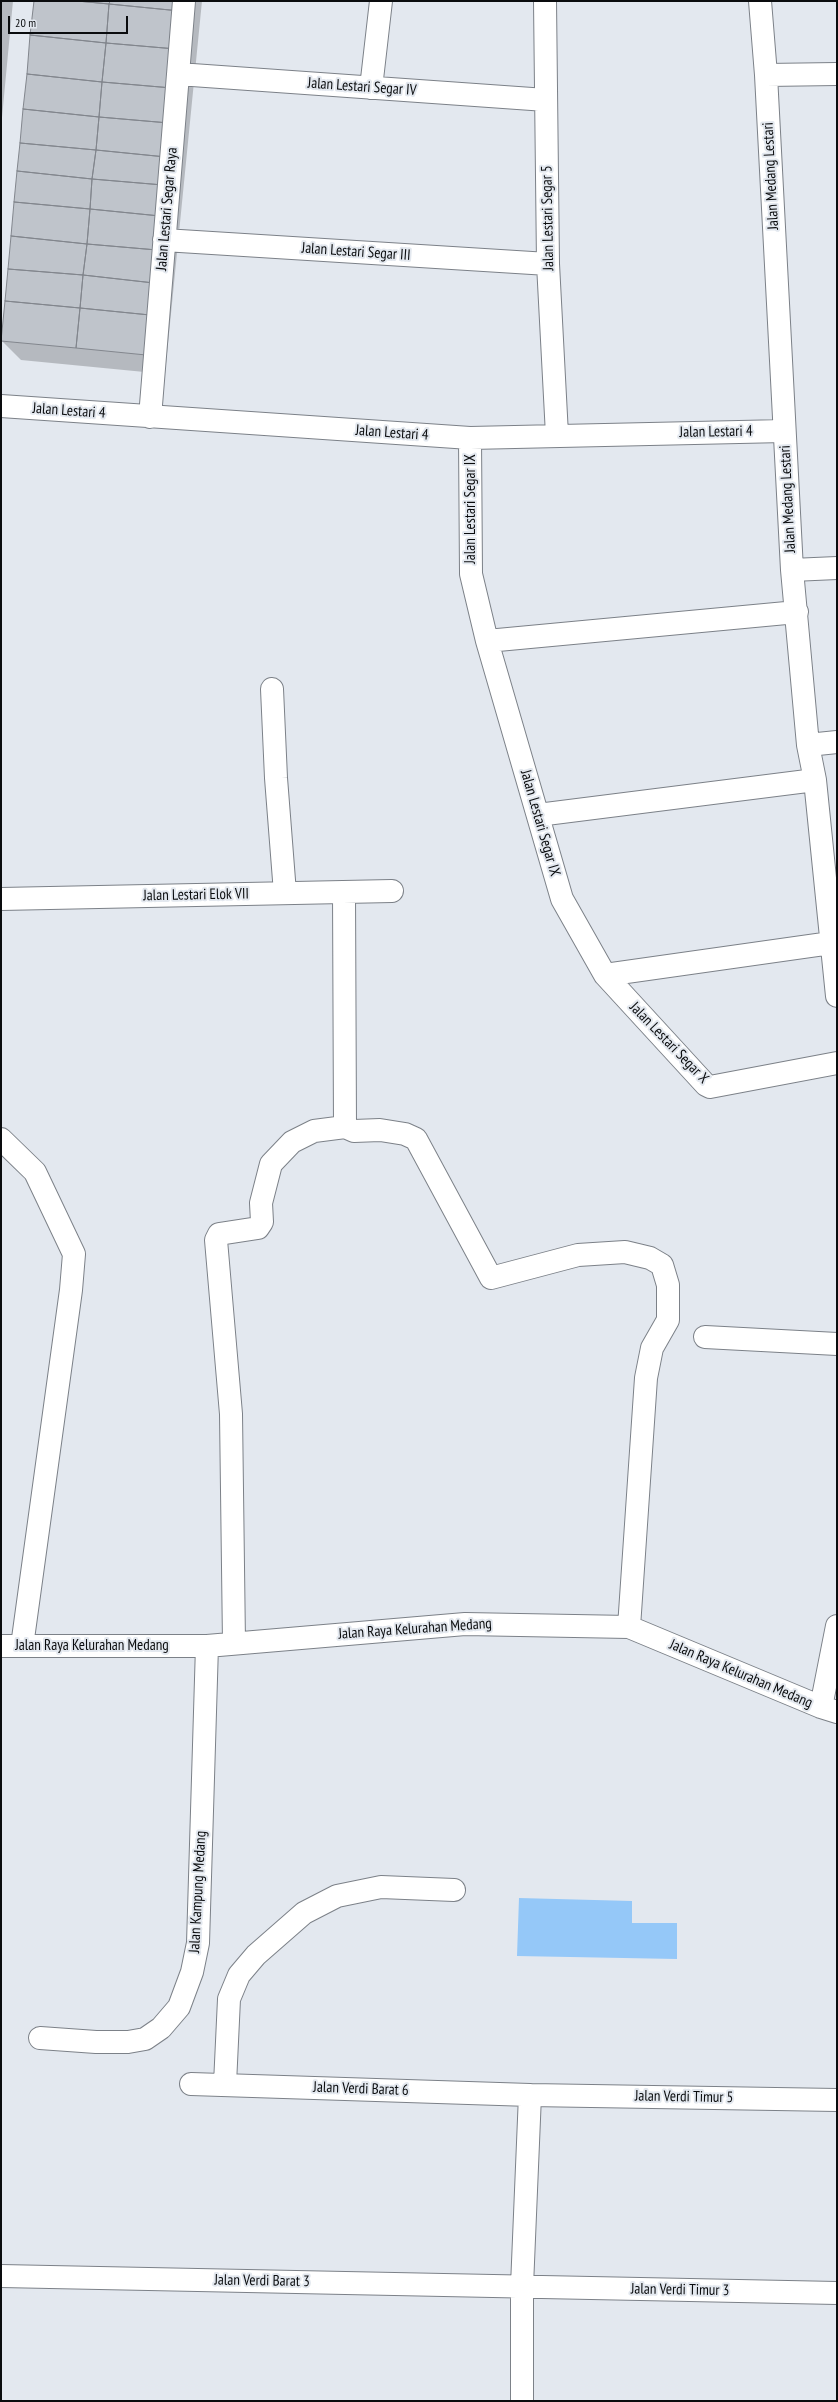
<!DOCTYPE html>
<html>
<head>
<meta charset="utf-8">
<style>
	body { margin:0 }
	#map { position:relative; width:838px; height:2402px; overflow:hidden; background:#e3e8ef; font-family:"PT Sans Narrow",sans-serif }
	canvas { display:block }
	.frame { position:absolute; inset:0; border:2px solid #0a0c0e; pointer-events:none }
	.scale { position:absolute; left:8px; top:16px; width:120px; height:18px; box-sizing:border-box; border:2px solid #0a0c0e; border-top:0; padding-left:5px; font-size:12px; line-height:14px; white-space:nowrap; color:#0a0c0e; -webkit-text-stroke:3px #e3e8ef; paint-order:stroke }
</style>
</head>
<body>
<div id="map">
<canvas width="838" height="2402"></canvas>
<div class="frame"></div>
<div class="scale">20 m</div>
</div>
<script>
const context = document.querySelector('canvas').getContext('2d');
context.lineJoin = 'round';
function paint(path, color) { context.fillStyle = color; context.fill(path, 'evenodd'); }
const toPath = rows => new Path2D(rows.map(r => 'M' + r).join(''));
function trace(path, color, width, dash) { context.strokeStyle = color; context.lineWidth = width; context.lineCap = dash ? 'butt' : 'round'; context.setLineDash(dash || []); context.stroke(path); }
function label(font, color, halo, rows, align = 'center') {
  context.font = font + ' "PT Sans Narrow",sans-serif'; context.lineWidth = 4; context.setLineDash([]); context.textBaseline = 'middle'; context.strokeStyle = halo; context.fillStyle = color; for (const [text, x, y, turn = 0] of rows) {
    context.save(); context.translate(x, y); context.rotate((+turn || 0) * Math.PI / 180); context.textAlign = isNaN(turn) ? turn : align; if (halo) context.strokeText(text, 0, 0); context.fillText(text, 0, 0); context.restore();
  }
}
paint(toPath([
	[519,1898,632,1901,632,1923,677,1923,677,1959,517,1956]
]), '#95c8f8');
paint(toPath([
	[1,1,13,1,1,128],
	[34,1,202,1,165,374,21,360,2,341]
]), '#0003');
const building = toPath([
	[34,1,77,1,109,4,106,43,30,35,34,1],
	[77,1,110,1,109,4,77,1],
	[110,1,181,1,180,11,109,4,110,1],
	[109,4,180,11,176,49,106,43,109,4],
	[30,35,106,43,102,82,27,74,30,35],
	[106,43,176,49,172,88,102,82,106,43],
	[27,74,102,82,99,117,23,109,27,74],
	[102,82,172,88,169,123,99,117,102,82],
	[23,109,99,117,96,150,20,143,23,109],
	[99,117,169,123,166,157,96,150,99,117],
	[20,143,96,150,92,179,17,171,20,143],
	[96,150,166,157,163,185,92,179,96,150],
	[17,171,92,179,90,209,14,202,17,171],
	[92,179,163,185,160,216,90,209,92,179],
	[14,202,90,209,87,244,11,236,14,202],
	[90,209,160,216,157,250,87,244,90,209],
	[11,236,87,244,83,275,8,269,11,236],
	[87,244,157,250,154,283,83,275,87,244],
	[8,269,83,275,80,308,5,301,8,269],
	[83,275,154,283,150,315,80,308,83,275],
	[5,301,80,308,76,348,1,341,5,301],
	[80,308,150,315,146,355,76,348,80,308]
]);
paint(building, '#bfc4cb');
trace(building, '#82868d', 1);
const street = toPath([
	[545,1,548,264,557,435],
	[760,1,766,75,792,570,808,745,815,780,837,996],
	[178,74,546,100],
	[766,75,837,74],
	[371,88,381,1],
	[164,240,548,264],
	[1,406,470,438,784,431],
	[150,417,184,1],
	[470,438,471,574,487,641,562,899,605,975,706,1085,710,1087,837,1063],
	[792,570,837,568],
	[487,641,797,612],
	[272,689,276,778,285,893],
	[808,745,837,742],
	[538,815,815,780],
	[344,892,345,1127,354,1131,380,1130,405,1134,416,1139,491,1278,578,1255,625,1252,650,1258,662,1265,668,1285,668,1320,652,1348,646,1378,629,1627],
	[1,899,392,891],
	[605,975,831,943],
	[1,1139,35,1172,74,1254,71,1290,22,1646],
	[705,1337,837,1344],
	[234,1643,231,1414,216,1240,219,1234,258,1228,262,1222,261,1203,271,1164,292,1142,314,1131,345,1127],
	[1,1646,207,1646,465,1624,629,1627,821,1707,837,1712],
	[821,1707,837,1626],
	[40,2038,96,2042,128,2042,145,2039,161,2028,179,2007,192,1972,198,1943,207,1646],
	[191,2084,530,2095,837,2100],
	[225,2084,229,1999,239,1975,256,1955,304,1913,337,1896,381,1887,454,1890],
	[1,2276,837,2293],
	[522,2401,522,2286,530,2095]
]);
trace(street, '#7c8188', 24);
trace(street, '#fff', 22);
label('15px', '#0a0c0e', '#e3e8ef', [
	["Jalan Lestari Segar IV",362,87,4],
	["Jalan Medang Lestari",771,176,-93],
	["Jalan Lestari Segar Raya",167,209,-85],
	["Jalan Lestari Segar 5",548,218,-91],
	["Jalan Lestari Segar III",356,252,4],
	["Jalan Lestari 4",69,411,4],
	["Jalan Lestari 4",716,432,-1],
	["Jalan Lestari 4",392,433,4],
	["Jalan Medang Lestari",788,499,-93],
	["Jalan Lestari Segar IX",471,509,-90],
	["Jalan Lestari Segar IX",540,823,74],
	["Jalan Lestari Elok VII",196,895,-1],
	["Jalan Lestari Segar X",669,1043,46],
	["Jalan Raya Kelurahan Medang",415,1629,-4],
	["Jalan Raya Kelurahan Medang",92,1646],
	["Jalan Raya Kelurahan Medang",741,1674,23],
	["Jalan Kampung Medang",198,1892,-87],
	["Jalan Verdi Barat 6",361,2089,2],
	["Jalan Verdi Timur 5",684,2097,1],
	["Jalan Verdi Barat 3",262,2281,1],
	["Jalan Verdi Timur 3",680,2290,1]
]);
</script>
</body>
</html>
